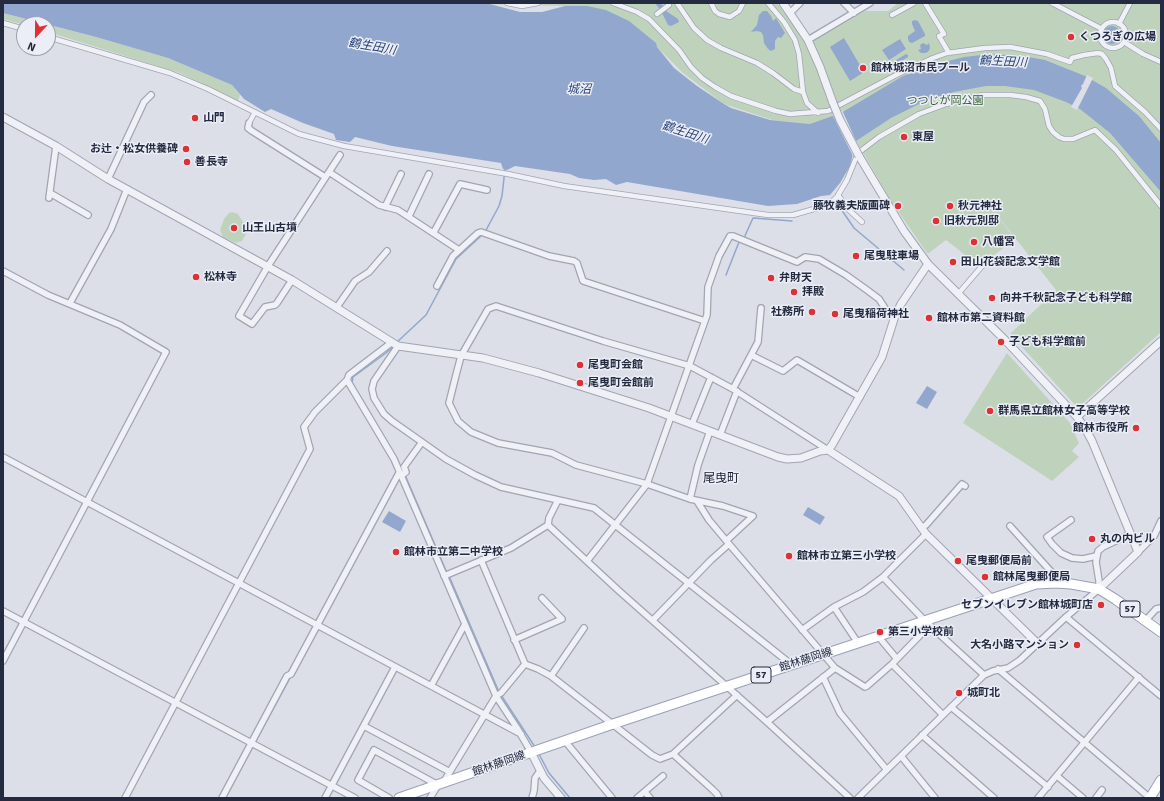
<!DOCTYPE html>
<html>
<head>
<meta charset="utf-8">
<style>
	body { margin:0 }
	#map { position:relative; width:1164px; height:801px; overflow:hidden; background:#dcdfe8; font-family:Signika,sans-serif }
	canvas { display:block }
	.frame { position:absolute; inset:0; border:4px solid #242b40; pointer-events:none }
	.north { position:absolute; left:16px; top:16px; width:40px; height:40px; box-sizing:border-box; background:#ebeef6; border:1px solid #9ba0ad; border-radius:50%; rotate:202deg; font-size:11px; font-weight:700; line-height:16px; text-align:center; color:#242b40 }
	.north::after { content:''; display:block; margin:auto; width:14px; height:18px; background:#dd3135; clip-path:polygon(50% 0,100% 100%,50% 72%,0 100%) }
</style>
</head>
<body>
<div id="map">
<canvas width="1164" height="801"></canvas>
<div class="frame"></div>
<div class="north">N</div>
</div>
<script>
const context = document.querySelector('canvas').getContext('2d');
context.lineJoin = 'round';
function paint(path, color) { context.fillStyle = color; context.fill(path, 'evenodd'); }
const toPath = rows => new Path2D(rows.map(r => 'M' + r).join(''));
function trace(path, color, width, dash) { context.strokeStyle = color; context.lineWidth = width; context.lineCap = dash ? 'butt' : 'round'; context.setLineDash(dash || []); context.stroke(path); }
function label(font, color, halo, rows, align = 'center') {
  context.font = font + ' Signika,"Noto Sans JP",sans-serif'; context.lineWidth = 3; context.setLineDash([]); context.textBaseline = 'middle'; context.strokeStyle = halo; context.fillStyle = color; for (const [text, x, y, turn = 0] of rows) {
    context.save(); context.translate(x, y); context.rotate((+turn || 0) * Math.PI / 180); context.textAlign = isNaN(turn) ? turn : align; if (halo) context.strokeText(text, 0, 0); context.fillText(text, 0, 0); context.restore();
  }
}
paint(toPath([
	[477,3,777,3,809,44,865,11,888,11,898,3,1161,3,1161,332,1080,406,1076,406,1010,334,1056,290,979,192,1015,239,993,256,989,263,973,261,946,240,929,253,927,253,893,204,852,134,810,124,772,120,724,104,683,73,657,47,612,13,565,6,481,4],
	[3,13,44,24,24,24,24,25,3,19],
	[48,25,96,37,168,58,232,85,240,95,238,101,180,73,48,32],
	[232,212,238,214,246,227,246,234,242,241,236,243,229,240,223,237,220,230,224,219,229,213],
	[1007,353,1070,423,1079,443,1072,451,1079,457,1052,481,963,423]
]), '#bfd3bc');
paint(toPath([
	[3,3,486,3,520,12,542,12,565,6,587,6,606,10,629,21,656,43,657,47,674,68,697,86,724,104,731,108,770,120,810,124,841,113,903,76,937,64,964,57,990,54,1023,56,1045,60,1085,76,1106,88,1139,116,1161,143,1161,192,1110,133,1080,109,1066,102,1034,90,1005,86,986,86,954,92,921,103,891,118,856,141,850,166,840,183,830,195,821,196,797,204,768,206,627,182,616,185,606,179,594,180,579,178,570,174,515,166,507,170,503,169,501,163,392,146,355,137,350,142,336,140,334,134,303,123,271,109,265,112,244,99,232,85,168,58,96,37,3,13],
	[655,3,661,3,666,11,678,19,679,22,671,26,668,25,661,11],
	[763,11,767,11,771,16,773,21,776,18,785,33,781,38,778,37,775,41,775,49,771,51,768,49,764,43,763,35,761,32,757,31,751,32,757,25,759,15],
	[915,20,918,21,925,34,925,36,912,43,909,42,908,39,908,36,915,31,912,24,912,21],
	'1103 35a9 9 0 1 1 18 0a9 9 0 1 1-18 0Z',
	[844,38,864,72,850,81,830,47],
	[900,39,906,49,889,60,882,50],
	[923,43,927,45,929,43,930,48,928,52,925,53,921,53,918,50,921,49,920,45],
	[906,54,908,55,908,57,895,65,893,65,893,62],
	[927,386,937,392,927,409,916,403],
	[808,507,825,517,820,525,803,515],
	[389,511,406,521,400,532,382,522]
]), '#92a7cd');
paint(toPath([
	[1087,75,1093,78,1077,110,1071,107,1082,88,1081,86,1083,84],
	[842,110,857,143,854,158,832,114]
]), '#dcdfe8');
trace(toPath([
	[839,206,854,228,904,270],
	[485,232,499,206,502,196,505,169],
	[744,238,753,218,792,221],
	[726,275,739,242,741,241],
	[396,343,426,315,456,259,482,235],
	[371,415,352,383,353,377,386,353,394,346],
	[405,475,447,573],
	[377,519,399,478],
	[449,576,499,692],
	[501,695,535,747],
	[539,754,549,773,570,798],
	[225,798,291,676]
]), '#92a7cd', 1.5);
const pedestrian = toPath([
	[507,3,522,6,538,3],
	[613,3,637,12,649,19,679,50,691,67,702,78,715,87,731,96,776,111,790,114,828,111,898,74,933,58,947,53,985,48,1010,47,1047,54,1070,62,1072,58,1084,55,1098,53,1102,54,1106,59,1111,68,1115,86,1145,112,1161,129],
	[677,3,694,28,707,40,721,48,757,63,773,73,794,89,803,92],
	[711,3,715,11,719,14,730,17,739,11,743,3],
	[768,3,784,22,795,40,799,54,803,92,807,103,818,113],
	[925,3,944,34,939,36,949,53],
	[1052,3,1102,29],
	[657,14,669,5],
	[892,15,914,3],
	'1100 35a13 13 0 1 1 26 0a13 13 0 1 1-26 0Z',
	[3,23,24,29],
	[1119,24,1130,3],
	[48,37,170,73,208,89,299,134,344,146,508,174,564,186,768,215,793,215,828,205,837,197,847,180,858,153,879,137,919,114,946,104,983,95,1010,95,1026,97,1040,101,1045,109,1049,126,1053,132,1059,137,1064,139,1073,139,1095,130,1116,150,1161,206],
	[1124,42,1143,54,1161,62],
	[249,123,255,112],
	[838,195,849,210,862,222],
	[958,294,989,258]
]);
const minor = toPath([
	[844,3,854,13],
	[790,13,800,3],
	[808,40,870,3],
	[249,123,248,128,252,131,325,177],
	[329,172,379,205,398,210,459,250],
	[108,179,144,102,151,95],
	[50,193,88,215],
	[49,198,56,146],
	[385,207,401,174],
	[409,216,429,174],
	[434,232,460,184,487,190],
	[3,271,48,295,120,325,166,352,3,661],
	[292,280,277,303,275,305,265,307,252,324,239,316,268,266,340,155],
	[437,286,453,256,478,233,481,232,549,256,574,261,577,263,583,281,705,321],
	[70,303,111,229,127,189],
	[337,307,355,281,369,272,387,251],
	[391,343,349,375,347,380,394,459,496,696,517,728,531,752],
	[398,346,374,381,372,389,374,398,384,414,392,421,446,459,475,475,501,487,594,508,792,665],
	[751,355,783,371,797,360,860,397],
	[733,389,758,342,761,308],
	[692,424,711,377],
	[720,435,737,391],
	[3,457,521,734],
	[401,476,406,472,404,467,422,442],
	[690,499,698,465,710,431],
	[1071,520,1047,537,1052,544,1061,553,1072,558,1083,559,1096,556],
	[548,525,618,590,767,722,850,798],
	[1010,526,1055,576,1056,583],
	[921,528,926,525,962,484,965,486],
	[727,540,753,516,723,506,690,499,647,484,576,465,552,453,498,443,471,432,458,421,449,403,456,375,461,356,488,309,496,306,603,341,690,366,733,389,828,450],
	[729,544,835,668,865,687,867,686,892,664,930,625],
	[1138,552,1154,536,1161,521],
	[481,560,525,664],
	[587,561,647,484,707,315,708,287,719,256,730,236,733,236,797,262,805,257,819,259,846,275,867,290,879,299,888,313,895,316],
	[444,576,511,548,548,525,549,518,558,500],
	[883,577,925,621,984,675],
	[834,607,863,592,883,577,926,534],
	[3,611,355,798],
	[1066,617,1161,696],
	[653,620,711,560,729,544,709,520,697,501],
	[1146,620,1156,609,1161,608],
	[802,630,834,607,858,643],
	[878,636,897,659],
	[514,640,562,619,542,598],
	[892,664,943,715],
	[998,669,1150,798],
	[551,676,584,628],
	[823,677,840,713,887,770],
	[431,686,465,624],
	[951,707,1048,787],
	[767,722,835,668],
	[364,726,450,772],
	[922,735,994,798],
	[565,741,612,798],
	[673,754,712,789,717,794,719,798],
	[901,756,935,798],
	[1057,776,1083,798],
	[443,783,496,696,501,693,525,664,538,669,551,676,652,755,660,759,673,754,737,695],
	[645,792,650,798],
	[125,798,310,449,304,427,315,412,347,380],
	[222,798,287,676,291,674,399,473],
	[325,798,395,667],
	[389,798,358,780,374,750,438,785,430,798],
	[532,798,534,791,535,778,540,771],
	[637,798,663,776],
	[858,798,984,675,993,671,1008,668,1020,660,1066,617,1099,589,1099,581,1096,562,1098,551,1103,547,1130,534],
	[1038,798,1139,677],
	[1096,798,1102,790]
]);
const tertiary = toPath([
	[783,3,808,40,820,67,833,103],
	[3,117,56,146,108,179,292,280,398,346,483,358,539,373,649,408,778,457,787,459,801,458,820,451,828,450,832,445,882,357,895,316,901,304,928,264],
	[859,156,904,231,928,264,1007,342,1077,417,1085,428,1092,441,1138,552,1099,589],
	[1077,417,1161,341],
	[828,450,899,496,926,534,1037,643],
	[531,752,544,778,561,798]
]);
const primary = toPath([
	[399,798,613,724,1036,584,1056,583,1071,584,1099,589,1115,599,1161,632],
	[1150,798,1161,780]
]);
trace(pedestrian, '#a1a5b2', 6);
trace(minor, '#a1a5b2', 8);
trace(tertiary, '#a1a5b2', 9);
trace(primary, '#9aa1b5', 11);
trace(pedestrian, '#eff1f6', 4.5);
trace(minor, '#eff1f6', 5.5);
trace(tertiary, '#eff1f6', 7);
trace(primary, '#fff', 9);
const tertiaryBridge = toPath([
	[833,103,840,120,859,156]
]);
trace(tertiaryBridge, '#a1a5b2', 9, []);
trace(tertiaryBridge, '#eff1f6', 7);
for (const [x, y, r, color] of [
	[1071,37,4,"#dd3135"],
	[863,68,4,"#dd3135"],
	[195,118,4,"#dd3135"],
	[904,137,4,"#dd3135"],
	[186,149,4,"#dd3135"],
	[187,162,4,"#dd3135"],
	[898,206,4,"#dd3135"],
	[950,206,4,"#dd3135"],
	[936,221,4,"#dd3135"],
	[234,228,4,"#dd3135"],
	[974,242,4,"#dd3135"],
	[856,256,4,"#dd3135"],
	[953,262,4,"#dd3135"],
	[196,277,4,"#dd3135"],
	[771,278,4,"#dd3135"],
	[794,292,4,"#dd3135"],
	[992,298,4,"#dd3135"],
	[812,312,4,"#dd3135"],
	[835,314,4,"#dd3135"],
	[929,318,4,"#dd3135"],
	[1001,342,4,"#dd3135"],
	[580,365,4,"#dd3135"],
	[580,383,4,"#dd3135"],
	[990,411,4,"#dd3135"],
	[1136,428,4,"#dd3135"],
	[1092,539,4,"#dd3135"],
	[396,552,4,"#dd3135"],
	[789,556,4,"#dd3135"],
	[958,561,4,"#dd3135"],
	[985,577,4,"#dd3135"],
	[1101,605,4,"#dd3135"],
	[880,632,4,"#dd3135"],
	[1077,645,4,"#dd3135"],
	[959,693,4,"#dd3135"]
]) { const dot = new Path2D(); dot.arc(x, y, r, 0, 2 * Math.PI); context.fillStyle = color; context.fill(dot); trace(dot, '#ebeef6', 1.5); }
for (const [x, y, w] of [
	[1130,609,20],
	[761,675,20]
]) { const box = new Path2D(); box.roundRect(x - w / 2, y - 8, w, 16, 3); context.fillStyle = '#ebeef6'; context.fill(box); trace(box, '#242b40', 1); }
label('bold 10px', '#242b40', null, [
	["57",1130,609],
	["57",761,675]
]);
label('bold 11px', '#242b40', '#ebeef6', [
	["くつろぎの広場",1079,37],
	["館林城沼市民プール",871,68],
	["山門",203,118],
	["東屋",912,137],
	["お辻・松女供養碑",178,149,"right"],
	["善長寺",195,162],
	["藤牧義夫版画碑",890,206,"right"],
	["秋元神社",958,206],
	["旧秋元別邸",944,221],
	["山王山古墳",242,228],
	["八幡宮",982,242],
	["尾曳駐車場",864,256],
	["田山花袋記念文学館",961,262],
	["松林寺",204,277],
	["弁財天",779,278],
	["拝殿",802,292],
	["向井千秋記念子ども科学館",1000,298],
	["社務所",804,312,"right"],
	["尾曳稲荷神社",843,314],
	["館林市第二資料館",937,318],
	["子ども科学館前",1009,342],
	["尾曳町会館",588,365],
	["尾曳町会館前",588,383],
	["群馬県立館林女子高等学校",998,411],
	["館林市役所",1128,428,"right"],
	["丸の内ビル",1100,539],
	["館林市立第二中学校",404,552],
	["館林市立第三小学校",797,556],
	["尾曳郵便局前",966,561],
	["館林尾曳郵便局",993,577],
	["セブンイレブン館林城町店",1093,605,"right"],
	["第三小学校前",888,632],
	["大名小路マンション",1069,645,"right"],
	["城町北",967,693]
], 'left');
label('11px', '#335d30', '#ebeef6', [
	["つつじが岡公園",945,101]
]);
label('11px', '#242b40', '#ebeef6', [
	["館林藤岡線",806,660,-18],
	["館林藤岡線",499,764,-19]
]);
label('italic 12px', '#2a4378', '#ebeef6', [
	["鶴生田川",372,47,10],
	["鶴生田川",1003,62,3],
	["城沼",579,90],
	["鶴生田川",685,133,18]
]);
label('12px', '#171c30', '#ebeef6', [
	["尾曳町",721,479]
]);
</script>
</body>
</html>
